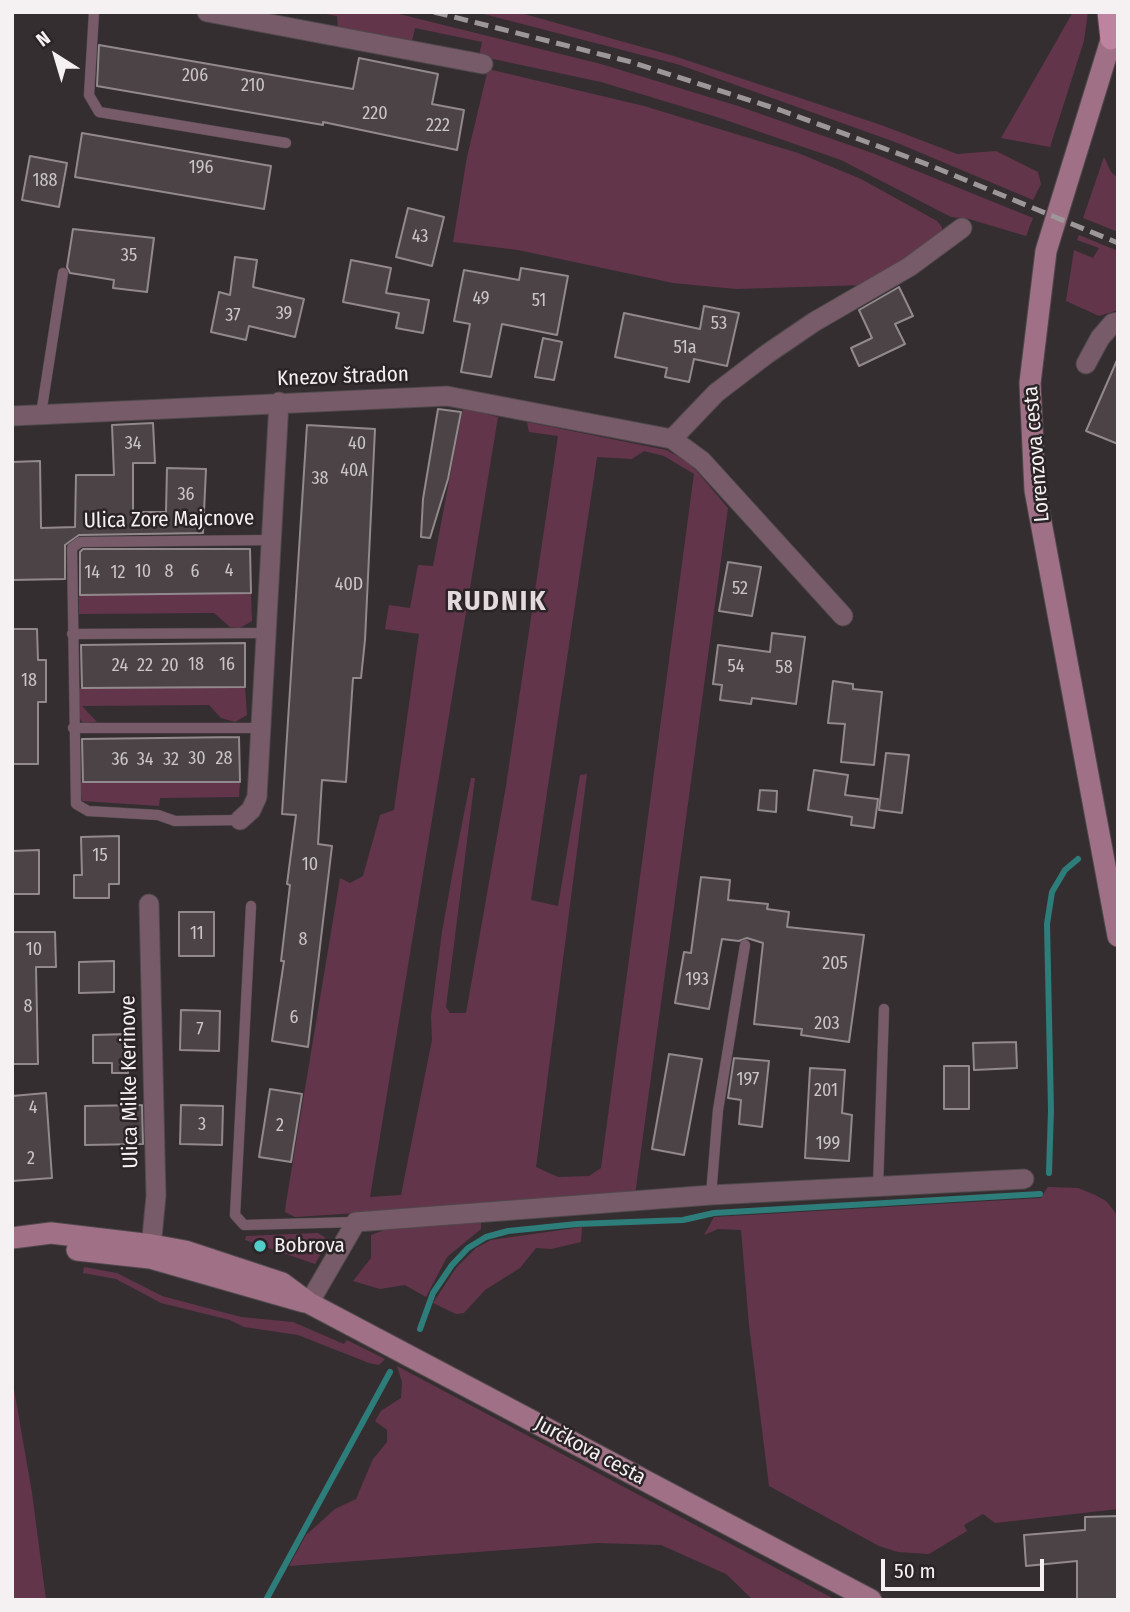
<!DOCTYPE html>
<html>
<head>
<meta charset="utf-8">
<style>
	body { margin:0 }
	#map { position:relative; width:1130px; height:1612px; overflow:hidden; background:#352e31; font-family:"Fira Sans Condensed",sans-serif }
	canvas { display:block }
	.frame { position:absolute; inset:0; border:14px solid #f5f0f2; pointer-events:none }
	.north { position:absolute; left:21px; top:21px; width:70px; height:70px; -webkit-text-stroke:5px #2b2427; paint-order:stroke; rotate:323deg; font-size:19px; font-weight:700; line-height:28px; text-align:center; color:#f5f0f2 }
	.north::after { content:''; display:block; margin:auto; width:24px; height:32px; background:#f5f0f2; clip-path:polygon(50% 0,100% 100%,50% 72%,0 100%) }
	.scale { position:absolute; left:881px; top:1559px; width:163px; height:32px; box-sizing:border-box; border:4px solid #f5f0f2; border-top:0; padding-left:9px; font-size:21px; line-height:24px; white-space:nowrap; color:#f5f0f2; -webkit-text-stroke:5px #2b2427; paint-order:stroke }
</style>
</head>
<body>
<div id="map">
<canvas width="1130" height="1612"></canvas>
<div class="frame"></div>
<div class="north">N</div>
<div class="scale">50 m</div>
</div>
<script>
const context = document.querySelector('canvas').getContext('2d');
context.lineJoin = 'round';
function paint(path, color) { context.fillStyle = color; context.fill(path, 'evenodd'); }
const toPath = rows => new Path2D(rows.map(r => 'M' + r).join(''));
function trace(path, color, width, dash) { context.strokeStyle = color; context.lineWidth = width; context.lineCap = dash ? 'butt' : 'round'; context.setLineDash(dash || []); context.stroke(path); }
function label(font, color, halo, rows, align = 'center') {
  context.font = font + ' "Fira Sans Condensed",sans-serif'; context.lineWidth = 5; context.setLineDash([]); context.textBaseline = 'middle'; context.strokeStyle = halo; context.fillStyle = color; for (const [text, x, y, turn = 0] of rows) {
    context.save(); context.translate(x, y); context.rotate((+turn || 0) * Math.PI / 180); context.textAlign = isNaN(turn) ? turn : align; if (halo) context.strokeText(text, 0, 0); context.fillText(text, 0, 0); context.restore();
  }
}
paint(toPath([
	[315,12,391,12,601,64,738,106,875,154,1033,218,1026,236,969,219,951,217,841,160,717,117,601,82,479,56,482,42,415,28,412,41,338,28,337,16],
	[476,12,517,12,674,56,884,126,957,154,996,151,1038,172,1041,184,1033,200,895,142,680,65],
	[1073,12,1088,12,1084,41,1050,147,1001,138],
	[488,69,644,106,798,153,861,179,937,221,942,227,942,233,864,285,736,289,673,283,518,250,453,242,467,157],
	[1104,157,1111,172,1118,178,1118,232,1083,218],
	[1079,235,1118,251,1118,310,1099,316,1066,301,1074,250,1093,258,1099,248,1077,240],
	[463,408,498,417,370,1197,401,1195,432,1040,431,1016,442,932,454,865,471,778,475,778,446,1007,450,1013,466,1013,506,786,558,436,529,432,527,422,666,450,689,462,728,508,635,1195,295,1217,285,1212,286,1203,340,878,350,883,363,876,380,815,394,810,419,634,385,629,389,605,410,608,418,565,433,566],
	[644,451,664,456,694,474,601,1168,589,1176,558,1177,536,1167,587,774,580,775,558,906,531,900,597,457,632,459],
	[251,593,252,621,240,628,230,627,214,613,79,614,79,595],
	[245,687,247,715,235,722,221,718,209,705,82,706,97,722,83,723,78,716,77,689,80,688],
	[80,782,240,782,239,797,160,798,159,806,82,801],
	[1048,1187,1078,1188,1095,1195,1106,1201,1118,1216,1118,1509,995,1523,983,1514,964,1525,967,1531,929,1554,898,1552,879,1546,769,1486,749,1325,741,1230,718,1229,704,1235,714,1217,1041,1198],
	[481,1222,481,1229,447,1257,426,1297,405,1285,380,1289,353,1281,371,1258,371,1235,390,1228],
	[582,1227,581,1242,551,1249,536,1248,520,1268,485,1290,464,1313,456,1314,433,1303,456,1268,476,1248,491,1240],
	[318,1233,329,1240,315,1264,245,1240,246,1236],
	[84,1267,117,1273,162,1296,241,1317,293,1322,344,1344,347,1340,385,1359,379,1365,369,1363,298,1335,244,1327,230,1320,161,1303,116,1279,83,1273],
	[397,1366,819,1591,836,1600,753,1600,726,1574,661,1545,598,1543,289,1566,306,1535,335,1509,356,1499,373,1459,387,1442,387,1430,375,1421,381,1411,401,1398,402,1382],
	[12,1378,32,1493,46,1600,12,1600]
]), '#63354b');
trace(toPath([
	[1049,1173,1051,1110,1047,924,1052,892,1065,870,1078,859],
	[420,1329,433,1293,452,1265,468,1248,486,1237,508,1231,577,1224,683,1220,714,1213,1040,1194],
	[266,1600,390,1372]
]), '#2d7d7a', 6);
const building = toPath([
	[99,45,353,89,359,58,438,74,432,104,464,110,457,150,323,122,323,125,97,86,99,45],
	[82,133,271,166,264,209,75,177,82,133],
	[30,156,67,163,59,207,22,200,30,156],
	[408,208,444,217,432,266,396,257,408,208],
	[73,229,154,238,147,292,113,288,114,280,70,273,67,267,73,229],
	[235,257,257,260,253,287,304,299,295,337,249,326,246,340,211,332,219,292,230,295,235,257],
	[351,260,391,268,386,293,429,300,423,333,396,328,399,313,343,302,351,260],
	[521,268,568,276,557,335,502,324,491,377,461,372,470,324,454,321,464,270,519,280,521,268],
	[899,287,913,316,895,324,905,344,859,366,851,348,872,338,859,310,899,287],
	[704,306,739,313,727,366,694,359,689,382,665,377,667,368,615,357,624,313,700,329,704,306],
	[543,338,562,342,554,380,535,377,543,338],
	[1118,358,1118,444,1086,431,1118,358],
	[438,409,461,412,448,479,430,538,421,537,423,499,438,409],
	[153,423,155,463,133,463,133,512,166,512,167,468,206,469,203,533,79,535,65,545,65,579,12,580,12,462,40,461,41,528,75,527,76,475,114,475,112,425,153,423],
	[307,425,375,429,365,640,361,678,353,678,346,782,322,780,318,844,332,846,308,1047,272,1041,284,961,281,961,290,885,287,884,296,815,282,814,307,425],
	[83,549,250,549,251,593,80,595,80,552,83,549],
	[728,562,761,567,752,616,719,611,728,562],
	[12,629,37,629,38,660,46,660,46,702,38,702,38,764,12,764,12,629],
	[772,633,805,637,796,704,752,698,751,704,720,700,722,685,713,684,718,645,770,652,772,633],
	[245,643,245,687,82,688,81,645,245,643],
	[833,681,853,684,853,689,882,692,874,765,841,762,845,724,828,723,833,681],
	[239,737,240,782,83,782,82,739,239,737],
	[886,753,909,755,902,813,879,810,886,753],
	[814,770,848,775,845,795,878,799,874,828,851,825,852,817,808,810,814,770],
	[760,790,777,791,776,812,758,810,760,790],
	[119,836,119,884,109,884,109,898,74,898,74,875,82,875,81,837,119,836],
	[39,850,39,894,12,894,12,851,39,850],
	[701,877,730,880,728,900,768,904,767,909,789,912,787,927,864,935,849,1042,801,1035,802,1029,754,1024,763,943,747,938,739,941,722,939,709,1009,675,1003,684,952,691,953,701,877],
	[179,912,214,912,214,956,179,956,179,912],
	[12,932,55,932,56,967,36,967,38,1064,12,1064,12,932],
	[114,961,114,992,79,993,79,962,114,961],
	[181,1010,220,1011,219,1051,180,1050,181,1010],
	[128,1034,128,1073,112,1073,112,1063,93,1063,93,1035,128,1034],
	[1016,1042,1017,1068,974,1070,973,1043,1016,1042],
	[669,1054,702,1059,684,1155,652,1149,669,1054],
	[734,1058,769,1061,762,1127,739,1124,741,1100,728,1098,734,1058],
	[944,1066,969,1066,969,1109,944,1109,944,1066],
	[810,1068,845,1070,842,1113,852,1115,849,1161,805,1158,810,1068],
	[270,1089,302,1094,291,1162,259,1157,270,1089],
	[46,1093,52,1178,12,1181,12,1096,46,1093],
	[142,1105,143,1144,85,1145,85,1106,142,1105],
	[181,1105,223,1106,222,1145,180,1144,181,1105],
	[1118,1516,1118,1600,1077,1600,1077,1561,1026,1566,1024,1535,1085,1530,1085,1517,1118,1516]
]);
paint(building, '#4b4346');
trace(building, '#92898d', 2);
const lane = toPath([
	[94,12,89,95,99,112,286,143],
	[41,414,63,273],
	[72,634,265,633],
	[73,728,261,728],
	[240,820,175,821,158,815,88,811,76,804,72,548,80,542,271,540],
	[251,906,235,1215,244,1225,356,1222],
	[878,1187,884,1009],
	[711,1195,718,1110,745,945]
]);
const street = toPath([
	[207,12,483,64],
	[1086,364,1100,338,1113,323,1118,322],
	[12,416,447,396,672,439,716,393,767,354,814,322,909,267,962,228],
	[672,439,702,461,843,616],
	[240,820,251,810,257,797,279,402],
	[149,904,156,1196,150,1258],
	[309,1303,356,1222,711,1195,1024,1179]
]);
const secondary = toPath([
	[1116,24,1046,251,1030,383,1035,490,1118,936],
	[12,1238,51,1233,152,1245,185,1251,282,1283,309,1303,871,1600],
	[77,1250,150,1258,304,1302]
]);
const primary = toPath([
	[1108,12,1111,39]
]);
trace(lane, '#50494c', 11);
trace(street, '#50494c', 21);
trace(secondary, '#50494c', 23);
trace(primary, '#50494c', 23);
trace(lane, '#785b68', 10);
trace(street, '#785b68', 19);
trace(secondary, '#a07186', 21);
trace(primary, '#be839e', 21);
trace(toPath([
	[434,12,631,62,780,110,929,165,1118,243]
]), '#9d9799', 5, [14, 7]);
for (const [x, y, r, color] of [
	[260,1246,7,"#53cdc9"]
]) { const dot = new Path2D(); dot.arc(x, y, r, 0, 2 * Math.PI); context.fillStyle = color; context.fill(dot); trace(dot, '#2b2427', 2.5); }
label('18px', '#cac5c7', null, [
	["206",195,76],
	["210",253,86],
	["220",375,114],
	["222",438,126],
	["196",201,168],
	["188",45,181],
	["43",420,237],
	["35",129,256],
	["49",481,299],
	["51",539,301],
	["39",284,314],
	["37",233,316],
	["53",719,324],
	["51a",685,348],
	["34",133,444],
	["40",357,444],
	["40A",354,471],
	["38",320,479],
	["36",186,495],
	["4",229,571],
	["10",143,572],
	["8",169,572],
	["6",195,572],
	["14",92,573],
	["12",118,573],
	["40D",349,585],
	["52",740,589],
	["18",196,665],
	["16",227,665],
	["24",120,666],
	["22",145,666],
	["20",170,666],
	["54",736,667],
	["58",784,668],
	["18",29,681],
	["30",197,759],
	["28",224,759],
	["36",120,760],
	["34",145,760],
	["32",171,760],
	["15",100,856],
	["10",310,865],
	["11",197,934],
	["8",303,940],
	["10",34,950],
	["205",835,964],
	["193",697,980],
	["8",28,1007],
	["6",294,1018],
	["203",827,1024],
	["7",200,1030],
	["197",748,1080],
	["201",826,1091],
	["4",33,1108],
	["3",202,1125],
	["2",280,1126],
	["199",828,1144],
	["2",31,1159]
]);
label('21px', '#f5f0f2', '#2b2427', [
	["Knezov štradon",343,377,-2],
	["Lorenzova cesta",1037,454,-95],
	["Ulica Zore Majcnove",169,520,-1],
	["Ulica Milke Kerinove",130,1082,-91],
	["Jurčkova cesta",590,1451,28]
]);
label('21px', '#f5f0f2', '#2b2427', [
	["Bobrova",274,1246]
], 'left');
context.letterSpacing = '2px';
label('bold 28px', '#e3dadd', '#2b2427', [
	["RUDNIK",497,602]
]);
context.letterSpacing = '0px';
</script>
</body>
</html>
